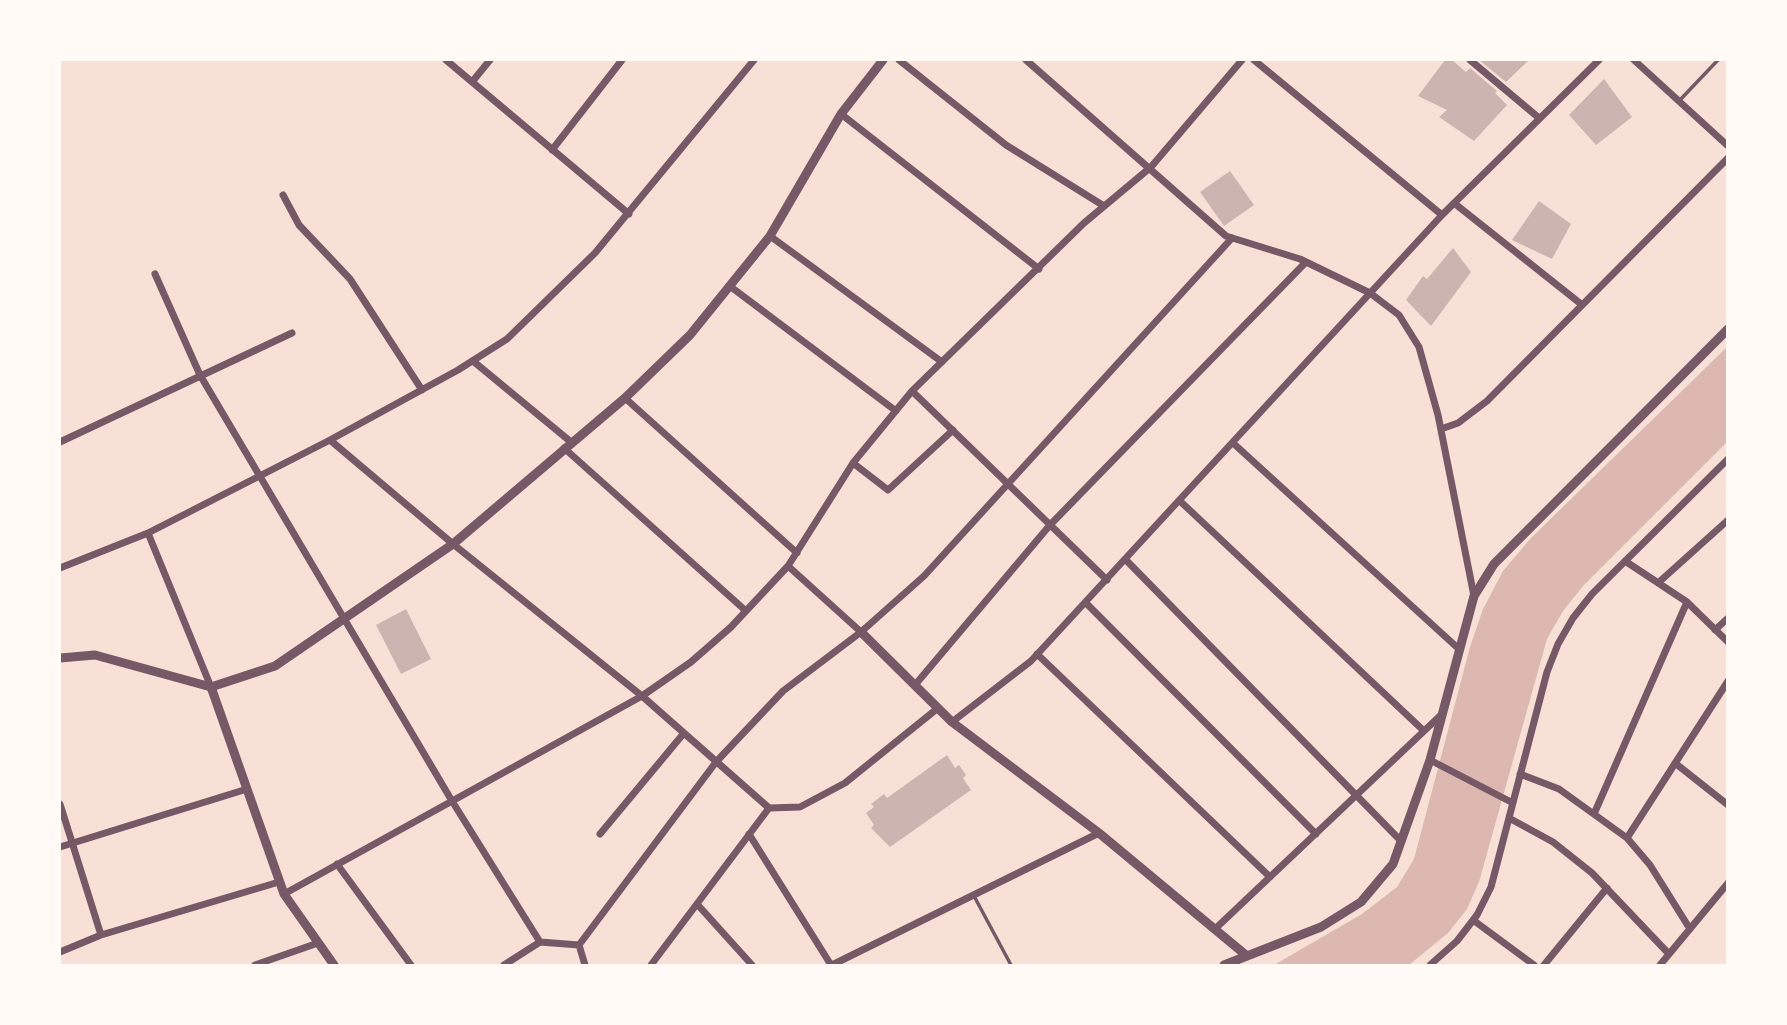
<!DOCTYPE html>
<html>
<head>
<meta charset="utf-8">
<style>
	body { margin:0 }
	#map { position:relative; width:1787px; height:1025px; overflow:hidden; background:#f7e1d7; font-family:"Crimson Pro",serif }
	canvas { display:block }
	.frame { position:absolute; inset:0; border:61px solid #fffaf5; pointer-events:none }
</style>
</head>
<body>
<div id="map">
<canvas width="1787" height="1025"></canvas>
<div class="frame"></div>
</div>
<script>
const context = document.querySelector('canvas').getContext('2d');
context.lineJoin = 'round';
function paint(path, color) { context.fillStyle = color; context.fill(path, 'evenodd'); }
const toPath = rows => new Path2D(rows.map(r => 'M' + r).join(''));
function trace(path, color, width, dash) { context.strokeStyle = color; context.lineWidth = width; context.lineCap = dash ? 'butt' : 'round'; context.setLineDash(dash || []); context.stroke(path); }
paint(toPath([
	[1727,347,1727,442,1583,586,1563,611,1547,639,1479,882,1467,909,1448,933,1409,965,1274,965,1362,914,1397,887,1414,859,1470,647,1483,609,1503,571,1531,538]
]), '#dcb8b0');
paint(toPath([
	[1445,60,1452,60,1466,72,1470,68,1497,91,1495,93,1507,105,1474,141,1439,117,1447,110,1418,96],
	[1479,60,1529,60,1506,82],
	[1604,79,1632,117,1596,145,1569,115],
	[1230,171,1254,205,1224,226,1200,192],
	[1539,201,1571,224,1552,259,1512,240],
	[1453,248,1471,272,1431,326,1406,300,1423,276,1427,279],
	[406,609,431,659,401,674,376,625],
	[947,755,955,768,959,765,966,775,963,778,971,790,890,847,871,828,874,825,866,813,874,807,871,804,884,794,887,798]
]), '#ccb4b1');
trace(toPath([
	[1679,101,1718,60],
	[974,896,1011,965]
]), '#755966', 3.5);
trace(toPath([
	[446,60,629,214],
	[899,60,1006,145,1104,206],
	[1026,60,1226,236,1300,259,1370,293,1399,315,1419,347,1438,415,1474,596],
	[1254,60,1442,215],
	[1470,60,1539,118],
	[1634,60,1728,146],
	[472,82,490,60],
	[841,114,1039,269],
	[552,150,622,60],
	[283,195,299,225,350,279,422,390],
	[1454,203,1581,304],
	[770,236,942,362],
	[155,274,200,375,452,801,540,942],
	[731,287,896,411],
	[473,361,571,442],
	[912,391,1107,580],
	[625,398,797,553],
	[1441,429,1458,423,1487,401,1728,158],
	[330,440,458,370,507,339,595,253,754,60],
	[60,442,292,333],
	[1233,443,1460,650],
	[564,448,746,611],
	[853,463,888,490,953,430],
	[1180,501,1424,731],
	[148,533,211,687],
	[1126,560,1401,841],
	[1625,561,1687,602,1728,642],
	[788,566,861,632],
	[60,568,148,533,330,440,453,544,642,696,769,808,800,807,845,783,938,708],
	[1658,583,1728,520],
	[1086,603,1316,834],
	[1715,630,1728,618],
	[1037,654,1270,877],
	[915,685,1050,525,1306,262],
	[952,722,1031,661,1442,215,1599,60],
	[1430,760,1513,803],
	[1675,763,1728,805],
	[1520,774,1559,789,1627,838,1650,865,1690,929],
	[60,804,101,935],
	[1594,814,1687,602],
	[1509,818,1553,842,1592,873,1669,954],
	[600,834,684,733],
	[749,834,831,965],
	[1627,838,1728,681],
	[60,847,247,789],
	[337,864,411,965],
	[284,894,642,696,691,662,731,627,788,566,853,463,912,391,1084,223,1151,167,1242,60],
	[697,904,752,965],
	[1473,920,1534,965],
	[1215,929,1442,714],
	[579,945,585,965],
	[60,952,101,935,279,882],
	[255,965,318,943],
	[504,965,540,942,579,945,716,762,783,691,861,632,924,576,1232,238],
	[651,965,769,808],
	[832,965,1099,833],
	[1430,965,1457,941,1477,915,1491,887,1547,672,1558,644,1573,618,1592,594,1728,459],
	[1544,965,1607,888],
	[1660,965,1728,883]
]), '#755966', 7);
trace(toPath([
	[861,632,952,722,1099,833,1247,956],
	[60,658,95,655,211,687,275,666,453,544,625,398,690,335,770,236,841,114,883,60],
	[211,687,284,894,334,965],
	[1224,965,1321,927,1361,902,1393,864,1430,760,1474,596,1494,564,1728,329]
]), '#755966', 9);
</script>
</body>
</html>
